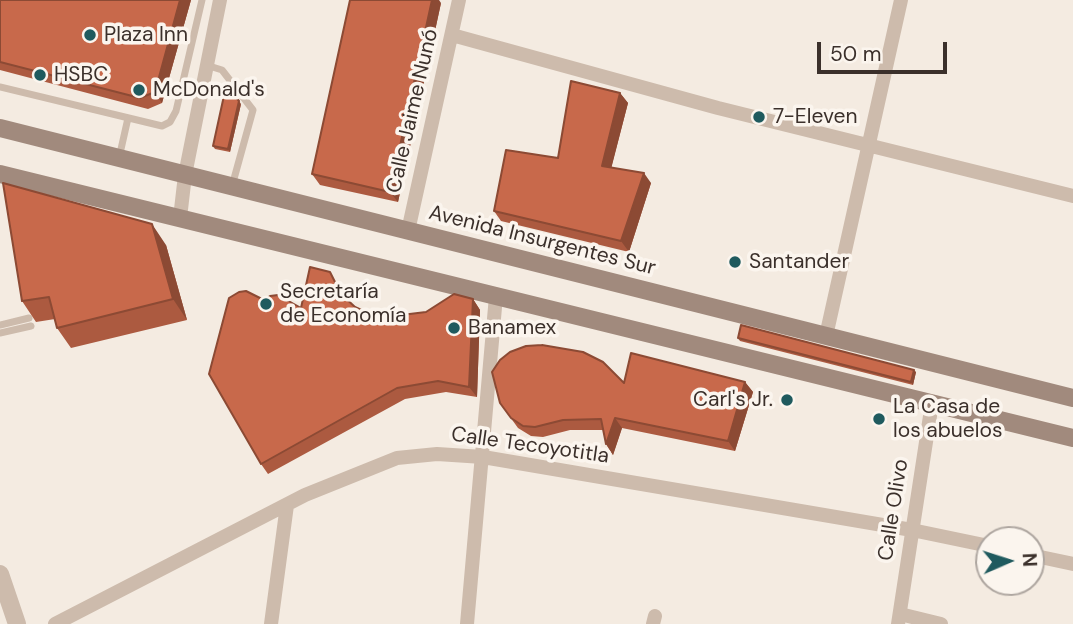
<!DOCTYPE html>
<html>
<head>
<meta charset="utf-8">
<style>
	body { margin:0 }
	#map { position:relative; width:1073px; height:624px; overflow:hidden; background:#f4ebe1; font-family:"DM Sans",sans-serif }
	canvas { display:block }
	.north { position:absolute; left:975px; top:526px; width:70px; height:70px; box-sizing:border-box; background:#fbf5ee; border:2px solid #aea6a0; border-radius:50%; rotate:87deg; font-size:19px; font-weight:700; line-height:28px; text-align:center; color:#3b302b }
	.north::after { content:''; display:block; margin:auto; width:24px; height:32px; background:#1f5a5e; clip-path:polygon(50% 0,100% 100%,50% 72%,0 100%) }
	.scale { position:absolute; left:817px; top:42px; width:130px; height:32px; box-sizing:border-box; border:4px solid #3b302b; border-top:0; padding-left:9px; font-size:21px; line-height:24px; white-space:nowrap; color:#3b302b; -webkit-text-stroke:5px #fbf5ee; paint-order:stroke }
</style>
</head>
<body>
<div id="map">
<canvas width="1073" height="624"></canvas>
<div class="north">N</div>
<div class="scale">50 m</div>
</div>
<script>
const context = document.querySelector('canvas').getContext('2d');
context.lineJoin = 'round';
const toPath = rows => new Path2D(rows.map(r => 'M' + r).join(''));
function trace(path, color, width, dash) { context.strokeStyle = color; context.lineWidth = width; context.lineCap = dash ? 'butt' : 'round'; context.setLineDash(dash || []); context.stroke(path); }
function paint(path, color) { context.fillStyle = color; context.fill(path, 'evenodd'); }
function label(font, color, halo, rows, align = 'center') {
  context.font = font + ' "DM Sans",sans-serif'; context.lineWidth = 7; context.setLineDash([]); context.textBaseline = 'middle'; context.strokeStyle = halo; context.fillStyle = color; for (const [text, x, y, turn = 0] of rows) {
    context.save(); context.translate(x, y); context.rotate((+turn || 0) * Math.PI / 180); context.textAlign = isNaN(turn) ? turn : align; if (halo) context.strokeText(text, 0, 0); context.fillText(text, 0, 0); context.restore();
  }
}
trace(toPath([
	[206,65,222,70,253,110,232,186],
	[0,87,162,126,170,122,176,111,202,0],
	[119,158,128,118],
	[0,325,29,318],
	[0,333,31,326]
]), '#cdbbac', 7);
trace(toPath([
	[452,35,718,108,1073,196],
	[180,218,185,175,220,0],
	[408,231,459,0],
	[826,336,901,0],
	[1031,555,1073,564],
	[900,614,941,624],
	[55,624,305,495,397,458,437,454,483,457,912,530,989,546],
	[271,624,287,505],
	[467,624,496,296],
	[653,624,655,616],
	[898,624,932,403]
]), '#cdbbac', 14);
trace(toPath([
	[0,574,17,624]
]), '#cdbbac', 18);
trace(toPath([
	[0,128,1073,398],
	[0,174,1073,438]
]), '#a18a7d', 18);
paint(toPath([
	[0,0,191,0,162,103,148,109,0,70],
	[441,3,398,202,320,185,312,174],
	[620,93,628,103,611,168,651,183,629,252,501,221,494,211,558,158],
	[241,104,230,152,215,149,213,146],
	[166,245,187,320,71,348,57,328,55,319,36,322,22,301],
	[337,283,344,297,355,307,370,314,385,317,426,312,473,299,480,310,477,397,446,392,405,399,268,474,261,464,264,300,301,308],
	[738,338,916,372,913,385,740,341],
	[745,382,753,392,735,451,622,428,613,455,606,444,603,430,570,430,543,437,531,436,518,428,500,403,624,383]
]), '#ac5a40');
paint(toPath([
	[180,0,191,0,162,103,155,92],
	[432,0,439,0,441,3,398,202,390,192],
	[620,93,628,103,609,177,602,166],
	[239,101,241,104,230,152,228,149],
	[644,173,651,183,629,252,621,241],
	[152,224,166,245,187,320,173,299],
	[473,299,480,310,477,397,469,387],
	[914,370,916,372,913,385,911,382],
	[745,382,753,392,735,451,728,441],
	[615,418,622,428,613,455,606,444]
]), '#8c4a34');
const building = toPath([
	[0,0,180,0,155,92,140,98,0,62,0,0],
	[350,0,432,0,390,192,312,174,350,0],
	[571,81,620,93,602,166,644,173,621,241,494,211,506,150,558,158,571,81],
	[225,91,232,93,239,101,228,149,213,146,225,91],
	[3,183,152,224,173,299,57,328,49,297,22,301,3,183],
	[310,267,330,272,341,294,355,307,370,314,385,317,426,312,454,294,473,299,469,387,438,381,397,388,261,464,209,374,229,298,239,292,246,291,264,300,270,296,278,295,301,308,310,267],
	[741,325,914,370,911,382,738,338,741,325],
	[542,345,583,352,603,362,624,383,631,353,745,382,728,441,615,418,606,444,601,419,563,420,535,427,523,426,511,418,500,403,492,372,500,360,510,352,526,346,542,345]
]);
paint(building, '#c8694b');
trace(building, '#8c4a34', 2);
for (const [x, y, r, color] of [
	[90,35,7,"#1f5a5e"],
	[40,75,7,"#1f5a5e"],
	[139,90,7,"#1f5a5e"],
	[759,117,7,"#1f5a5e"],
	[735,262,7,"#1f5a5e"],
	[266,304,7,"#1f5a5e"],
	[454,328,7,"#1f5a5e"],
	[787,400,7,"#1f5a5e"],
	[879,419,7,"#1f5a5e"]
]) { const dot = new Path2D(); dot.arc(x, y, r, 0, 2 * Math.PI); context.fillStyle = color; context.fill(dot); trace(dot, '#fbf5ee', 2.5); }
label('21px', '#3b302b', '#fbf5ee', [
	["Plaza Inn",104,35],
	["HSBC",54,75],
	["McDonald's",153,90],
	["7-Eleven",773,117],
	["Santander",749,262],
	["Secretaría",280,292],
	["de Economía",280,316],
	["Banamex",468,328],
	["Carl's Jr.",773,400,"right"],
	["La Casa de",893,407],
	["los abuelos",893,431]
], 'left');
label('21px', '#3b302b', '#fbf5ee', [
	["Calle Jaime Nunó",413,111,-77],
	["Avenida Insurgentes Sur",542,241,14],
	["Calle Tecoyotitla",530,446,8],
	["Calle Olivo",894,510,-81]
]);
</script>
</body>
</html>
